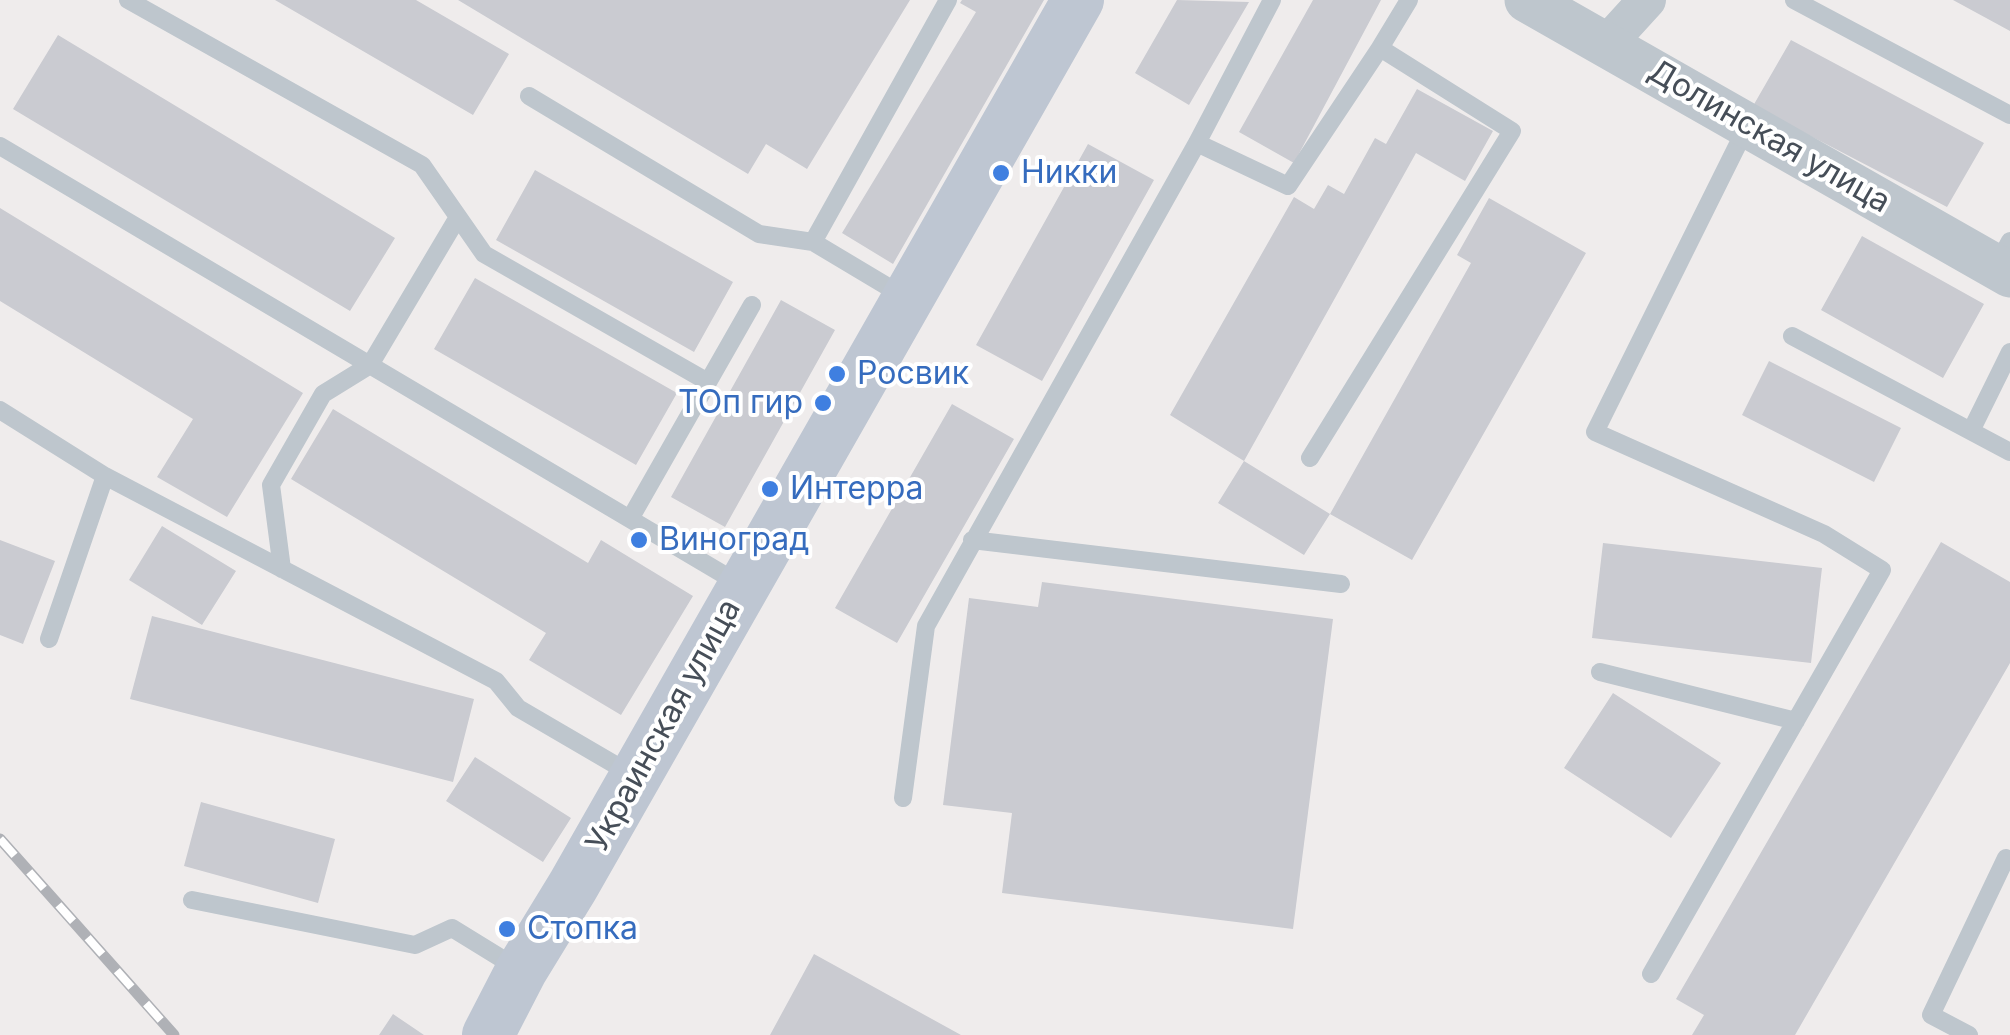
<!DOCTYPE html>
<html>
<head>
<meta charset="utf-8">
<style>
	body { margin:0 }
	canvas { display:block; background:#efecec }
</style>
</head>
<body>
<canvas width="2010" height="1035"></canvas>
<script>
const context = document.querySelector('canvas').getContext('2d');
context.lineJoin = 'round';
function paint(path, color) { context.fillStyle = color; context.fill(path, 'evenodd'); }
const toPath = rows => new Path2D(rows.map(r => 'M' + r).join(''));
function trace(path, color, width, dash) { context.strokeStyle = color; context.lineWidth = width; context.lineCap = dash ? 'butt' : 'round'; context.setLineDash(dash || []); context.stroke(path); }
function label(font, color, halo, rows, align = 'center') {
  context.font = font + ' Inter,sans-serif'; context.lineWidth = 8; context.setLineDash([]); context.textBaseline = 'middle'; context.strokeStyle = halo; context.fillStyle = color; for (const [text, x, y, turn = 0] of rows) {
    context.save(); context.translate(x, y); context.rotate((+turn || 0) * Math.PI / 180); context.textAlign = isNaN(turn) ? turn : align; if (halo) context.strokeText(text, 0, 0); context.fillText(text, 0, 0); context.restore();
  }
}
paint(toPath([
	[275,0,416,0,509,54,473,115],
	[458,0,910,0,807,169,766,144,748,174],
	[962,0,1044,0,893,264,842,233,976,12,960,3],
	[1177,0,1249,2,1189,105,1135,73],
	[1313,0,1381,0,1294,163,1239,132],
	[1953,0,2010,0,2010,31],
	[58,35,395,238,350,311,13,109],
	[1791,40,1984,143,1947,207,1753,106],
	[1417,89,1493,131,1465,181,1416,153,1244,461,1170,415,1294,197,1314,209,1328,185,1344,194,1375,138,1386,144],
	[1088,144,1154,180,1042,381,976,345],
	[535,170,733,282,694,352,496,240],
	[1489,198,1586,253,1412,560,1330,514,1471,263,1457,255],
	[0,208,303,393,227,517,157,477,193,419,0,301],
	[1862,236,1984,304,1943,378,1821,310],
	[475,278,677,393,636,465,434,349],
	[781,300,835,330,725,527,671,497],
	[1769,361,1901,428,1874,482,1742,415],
	[952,404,1014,439,897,643,835,608],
	[333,409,588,563,601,540,693,596,621,715,529,660,546,633,291,479],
	[1244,461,1330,514,1304,555,1218,503],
	[162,526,236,571,202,625,129,580],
	[0,540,55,561,23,644,0,635],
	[1941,542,2010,582,2010,663,1795,1035,1692,1035,1704,1015,1676,999],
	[1603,543,1822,568,1811,663,1592,638],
	[1042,582,1333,619,1293,929,1002,893,1012,813,943,805,969,598,1038,607],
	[152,616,474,699,453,782,130,699],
	[1613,693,1721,763,1671,838,1564,768],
	[475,757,571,818,543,862,446,801],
	[201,802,335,839,318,903,184,866],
	[814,954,961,1035,770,1035],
	[393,1014,424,1035,379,1035]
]), '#cacbd1');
trace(toPath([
	[128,0,422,165,484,254,708,382],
	[1794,0,2010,115],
	[529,96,759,234,813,242],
	[1197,143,1288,186,1380,48],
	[0,146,738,583],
	[1996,267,2010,241],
	[905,297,813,242,948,0],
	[1792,336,2010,452],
	[0,410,105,476,496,681,518,708,631,774],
	[1971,431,2010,352],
	[1310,458,1512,131,1380,48,1409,0],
	[630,519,752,305],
	[972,540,1341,584],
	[282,569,271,485,323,394,370,365,458,217],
	[49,639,105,476],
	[1600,672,1796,721],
	[903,798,926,626,1197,143,1272,0],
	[192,900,415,945,452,928,517,968],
	[1651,974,1882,570,1824,534,1595,432,1748,124],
	[1969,1035,1931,1015,2006,858,2010,861]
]), '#bec6cd', 18);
trace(toPath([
	[1606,45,1647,0]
]), '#bec6cd', 38);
trace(toPath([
	[1527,0,2010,275]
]), '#bec6cd', 45);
trace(toPath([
	[488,1035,521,971,573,886,1078,0]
]), '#bec6d2', 52);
const rail = toPath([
	[0,839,174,1035]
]);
trace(rail, '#afb1b6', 11);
trace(rail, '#fff', 8, [22]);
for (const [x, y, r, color] of [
	[1001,173,10,"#3f7fe0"],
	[837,374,10,"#3f7fe0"],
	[823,403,10,"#3f7fe0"],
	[770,489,10,"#3f7fe0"],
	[639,540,10,"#3f7fe0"],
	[507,929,10,"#3f7fe0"]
]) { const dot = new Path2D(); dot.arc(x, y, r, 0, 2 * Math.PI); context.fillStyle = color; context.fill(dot); trace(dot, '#fff', 4); }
label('32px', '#464e58', '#fff', [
	["Долинская улица",1769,137,30],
	["Украинская улица",664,726,-61]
]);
label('32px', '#366cbe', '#fff', [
	["Никки",1021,173],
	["Росвик",857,374],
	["ТОп гир",803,403,"right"],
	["Интерра",790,489],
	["Виноград",659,540],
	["Стопка",527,929]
], 'left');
</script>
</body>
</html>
